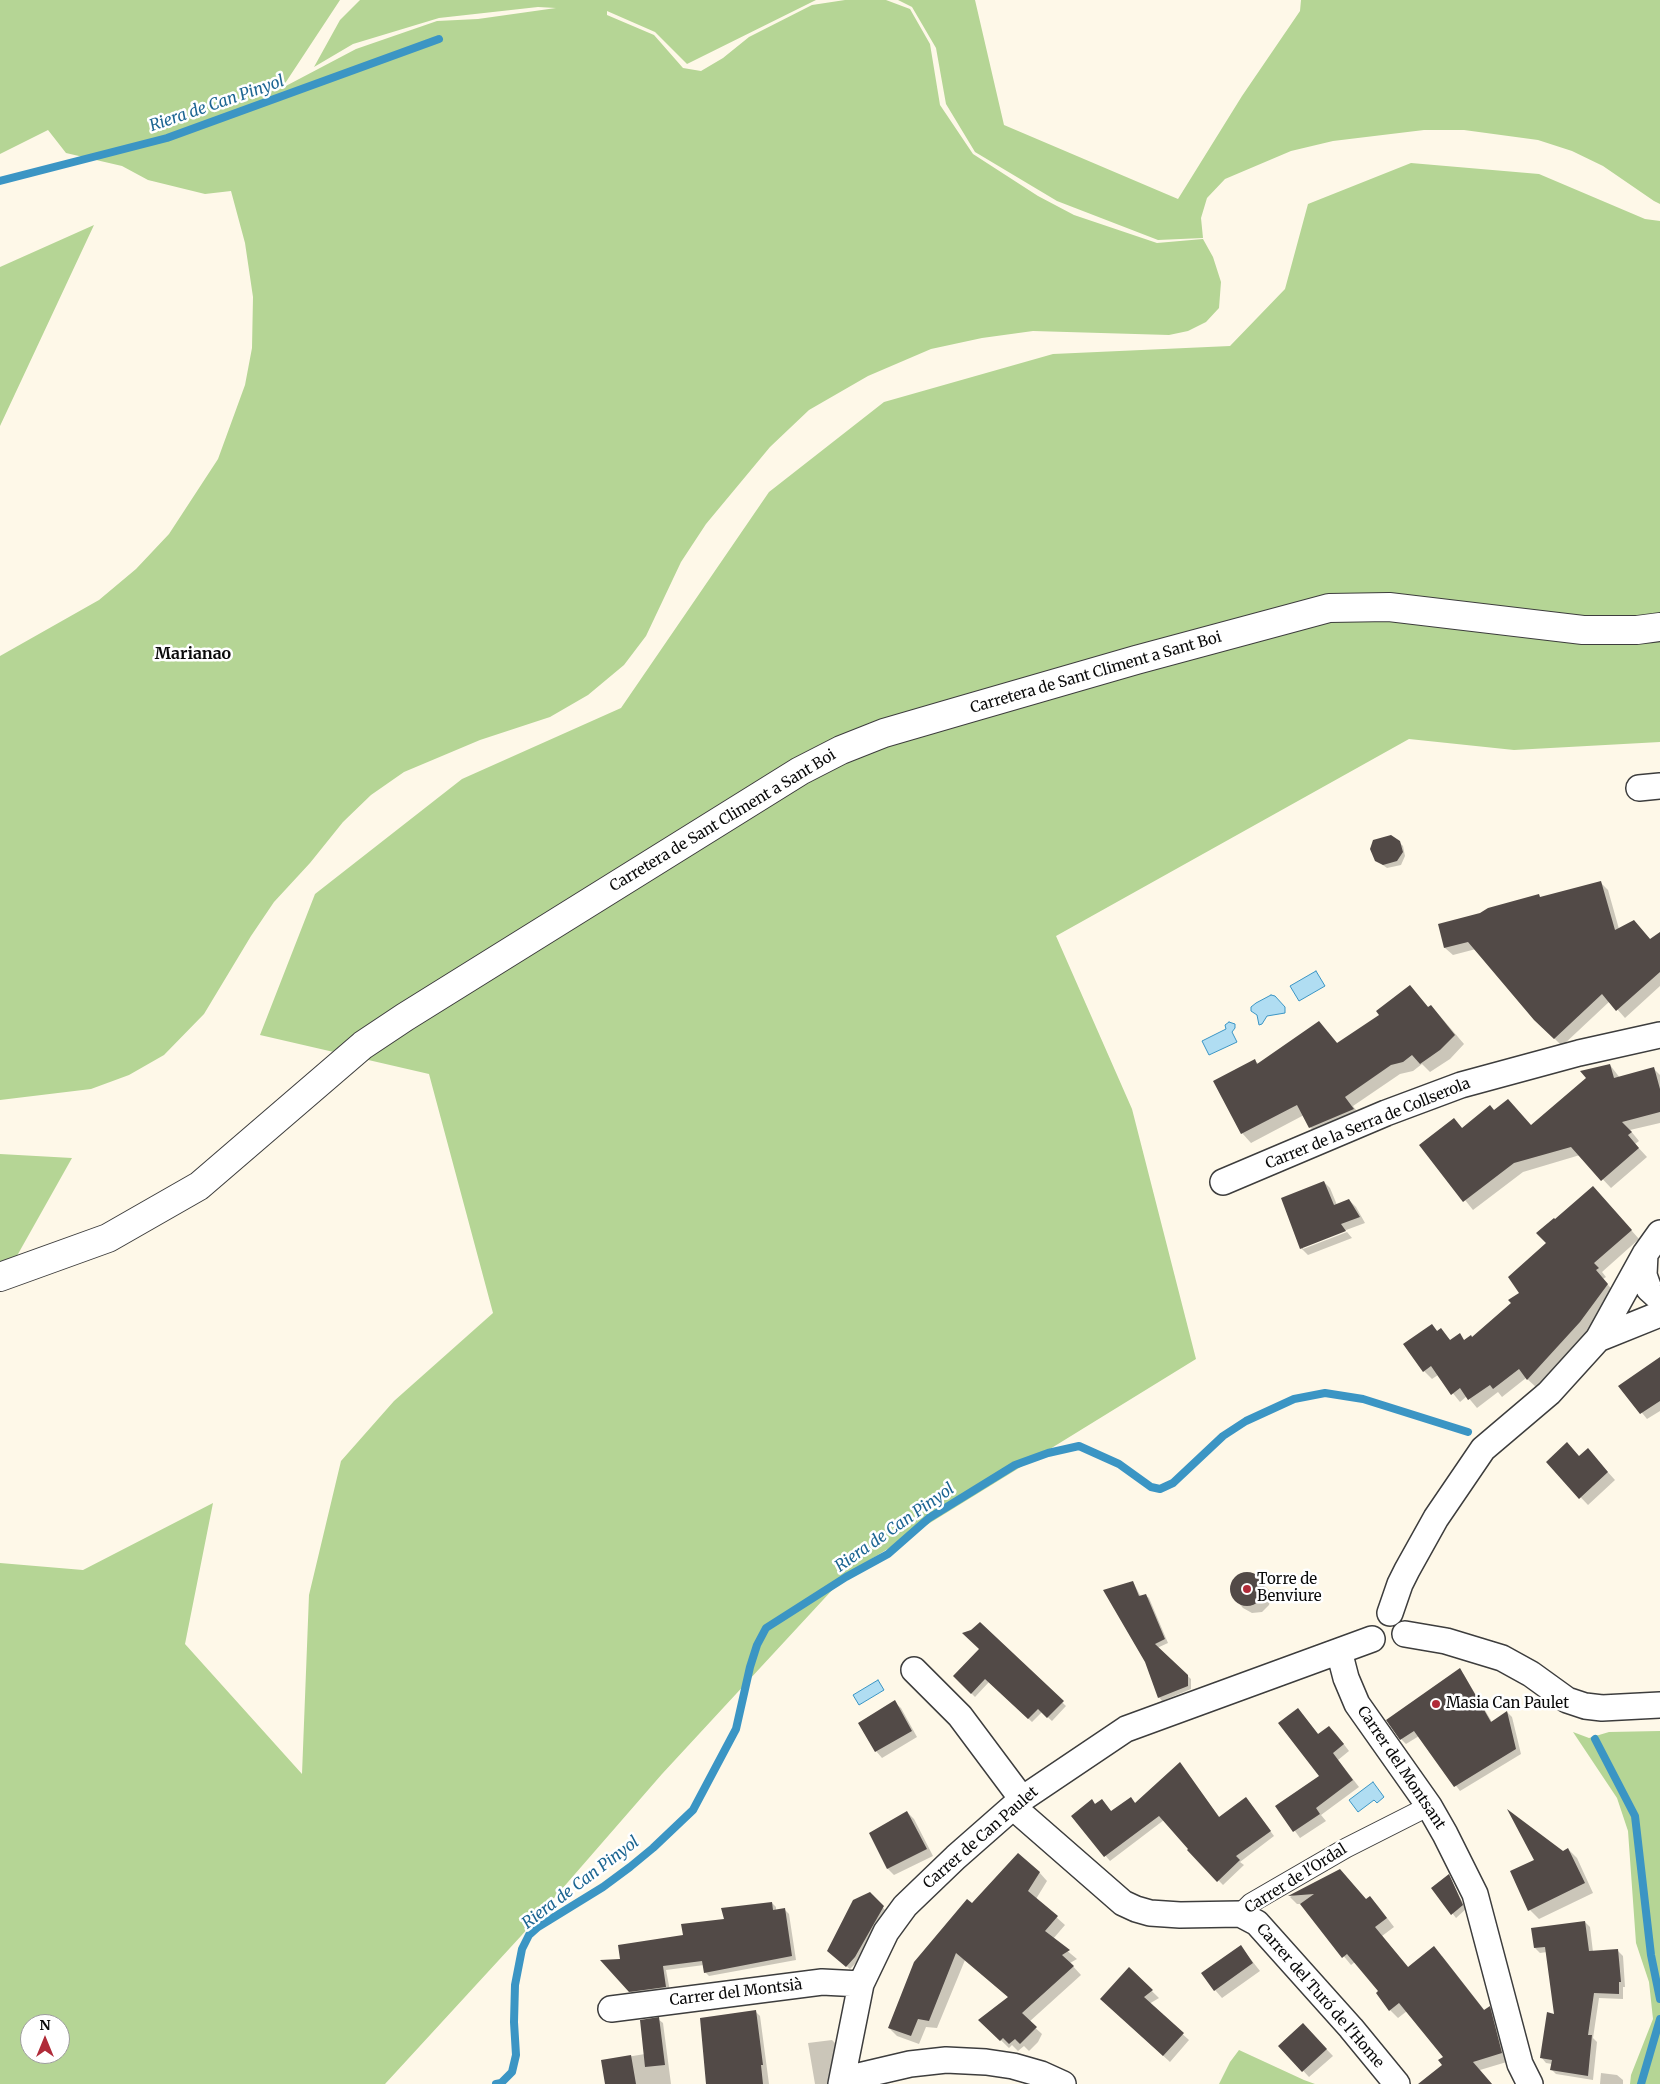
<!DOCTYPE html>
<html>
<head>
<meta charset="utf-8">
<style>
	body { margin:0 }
	#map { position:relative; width:1660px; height:2084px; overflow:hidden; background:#fef8e8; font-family:Merriweather,serif }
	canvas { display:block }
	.north { position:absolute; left:20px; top:2014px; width:50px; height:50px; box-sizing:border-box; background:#fff; border:1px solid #9d9d9d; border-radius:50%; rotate:0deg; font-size:14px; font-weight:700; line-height:20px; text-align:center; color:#0a0a0a }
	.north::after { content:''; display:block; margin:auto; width:18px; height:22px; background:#b02b39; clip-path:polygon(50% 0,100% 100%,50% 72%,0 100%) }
</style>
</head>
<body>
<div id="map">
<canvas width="1660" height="2084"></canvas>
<div class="north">N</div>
</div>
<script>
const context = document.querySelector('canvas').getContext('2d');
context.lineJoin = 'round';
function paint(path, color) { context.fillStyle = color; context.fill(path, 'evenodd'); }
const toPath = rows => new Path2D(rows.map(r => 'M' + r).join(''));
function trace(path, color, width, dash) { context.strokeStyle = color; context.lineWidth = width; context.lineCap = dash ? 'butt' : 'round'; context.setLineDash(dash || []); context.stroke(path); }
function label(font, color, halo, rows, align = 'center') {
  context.font = font + ' Merriweather,serif'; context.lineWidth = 5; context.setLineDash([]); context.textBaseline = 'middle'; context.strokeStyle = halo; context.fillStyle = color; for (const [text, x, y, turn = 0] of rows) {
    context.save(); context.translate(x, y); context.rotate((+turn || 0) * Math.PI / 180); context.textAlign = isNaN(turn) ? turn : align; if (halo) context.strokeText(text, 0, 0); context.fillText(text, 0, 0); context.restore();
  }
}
paint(toPath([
	[0,0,340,0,282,88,356,49,437,21,478,19,556,8,538,7,439,18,353,44,314,67,340,20,360,0,816,0,687,64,655,32,607,11,607,15,654,35,683,68,701,71,723,58,749,37,812,5,845,0,886,0,910,9,930,44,940,105,973,154,1038,196,1074,215,1157,243,1203,239,1213,257,1221,282,1219,308,1206,322,1188,331,1169,335,1033,331,982,338,931,349,868,376,809,410,770,447,706,524,681,562,646,636,624,665,588,695,550,717,480,740,404,772,371,795,343,822,310,863,274,902,251,936,204,1014,164,1055,129,1075,91,1089,0,1100,0,656,99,600,136,569,169,534,218,459,245,385,252,348,253,297,245,243,231,191,205,194,148,180,122,166,66,153,48,130,0,154],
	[898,0,975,0,1004,125,1178,199,1242,96,1300,11,1301,0,1660,0,1660,204,1654,201,1603,166,1572,151,1538,140,1464,130,1424,130,1333,141,1291,151,1225,179,1207,198,1201,218,1203,238,1158,240,1057,201,975,152,946,104,936,48,912,7],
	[1411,163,1539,174,1645,219,1660,221,1660,742,1514,750,1409,739,1056,936,1132,1109,1196,1359,847,1574,662,1774,521,1936,385,2084,0,2084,0,1563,83,1570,213,1503,185,1644,302,1774,309,1595,341,1461,394,1401,493,1313,429,1074,260,1035,315,894,462,779,621,708,769,492,884,402,1053,354,1230,346,1285,289,1308,204],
	[30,2024,60,2024,60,2054,30,2054],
	[94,225,0,426,0,267],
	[0,1154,72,1158,0,1286],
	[1660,1731,1660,2084,1630,2084,1631,2075,1653,2019,1649,1982,1636,1943,1628,1831,1617,1798,1573,1732,1589,1738,1609,1732],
	[1239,2050,1304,2080,1315,2084,1219,2084,1230,2062]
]), '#b5d595');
const water = toPath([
	[1316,971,1325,986,1299,1001,1290,986,1316,971],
	[1271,995,1275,996,1285,1007,1285,1013,1267,1016,1262,1024,1259,1025,1257,1015,1251,1011,1251,1007,1256,1003,1271,995],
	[1229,1022,1235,1024,1235,1028,1232,1032,1237,1042,1209,1055,1202,1041,1226,1029,1225,1025,1229,1022],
	[878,1680,884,1690,859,1705,853,1695,878,1680],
	[1373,1782,1384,1797,1377,1803,1374,1800,1358,1812,1349,1800,1373,1782]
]);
paint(water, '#b0ddf2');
trace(water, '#3b95c4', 1);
paint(toPath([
	[1399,842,1403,846,1405,856,1401,865,1387,868,1376,860],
	[1600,882,1608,890,1619,929,1634,921,1651,940,1660,934,1660,986,1625,1018,1610,1001,1562,1046,1535,1019,1476,949,1453,955,1445,948,1439,925],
	[1410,986,1429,1008,1431,1006,1440,1016,1464,1044,1450,1059,1430,1072,1422,1064,1413,1071,1400,1074,1353,1106,1362,1118,1319,1137,1310,1127,1304,1115,1251,1143,1242,1133,1255,1061,1259,1064,1328,1032,1338,1044,1381,1016],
	[1610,1065,1620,1078,1654,1069,1660,1075,1660,1123,1630,1130,1639,1141,1635,1144,1647,1157,1611,1188,1580,1155,1523,1172,1473,1210,1421,1145,1454,1120,1463,1129,1495,1111,1531,1126],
	[1324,1182,1330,1188,1337,1205,1349,1200,1356,1207,1365,1223,1303,1246,1303,1249,1347,1232,1352,1238,1308,1255,1301,1248],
	[1601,1196,1639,1239,1602,1272,1606,1277,1603,1279,1615,1293,1588,1330,1536,1387,1526,1378,1502,1397,1498,1392,1477,1408,1467,1396,1460,1402,1438,1375,1432,1379,1424,1371,1432,1325,1438,1332,1441,1330,1451,1341,1459,1335,1465,1341,1472,1338,1513,1304],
	[1660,1368,1660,1411,1647,1419,1620,1386],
	[1595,1458,1615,1480,1588,1505,1547,1462],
	[1243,1573,1254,1575,1270,1591,1271,1595,1269,1605,1262,1612,1252,1613,1243,1608,1232,1595,1232,1584,1234,1580],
	[1133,1582,1141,1597,1145,1595,1149,1598,1168,1643,1157,1648,1191,1679,1191,1689,1162,1701,1159,1697],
	[980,1623,1066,1706,1052,1721,1042,1712,1032,1722,989,1682,975,1697,954,1676,980,1649],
	[1459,1670,1464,1675,1492,1722,1507,1712,1512,1717,1521,1754,1460,1791,1419,1736,1406,1744,1401,1739],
	[894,1702,901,1708,917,1737,882,1758,876,1751],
	[1298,1709,1319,1735,1329,1727,1336,1734,1349,1751,1338,1760,1359,1787,1321,1815,1326,1821,1300,1838,1277,1806,1321,1777],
	[1180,1764,1220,1818,1250,1804,1274,1836,1240,1862,1244,1865,1223,1885,1189,1850,1190,1849,1164,1820,1110,1861,1072,1816,1102,1800,1112,1812,1131,1798,1136,1804],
	[907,1812,914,1819,933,1856,894,1875,888,1869,870,1833],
	[1568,1849,1577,1858,1593,1893,1539,1919,1530,1910,1563,1852],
	[1339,1870,1366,1900,1370,1898,1378,1906,1394,1927,1382,1936,1409,1968,1442,1956,1485,2011,1490,2007,1497,2015,1510,2061,1480,2070,1492,2084,1442,2084,1444,2057,1407,2011,1398,2018,1390,2010,1380,1991,1355,1962,1351,1965,1301,1904,1297,1904,1290,1897],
	[1039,1872,1047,1881,1036,1899,1065,1925,1053,1939,1077,1959,1070,1963,1081,1975,1029,2022,1042,2034,1038,2042,1029,2051,1024,2046,1018,2051,1012,2045,1009,2048,980,2020,1009,1998,965,1960,937,2028,926,2027,919,2044,897,2036,889,2028,972,1905],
	[1449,1876,1466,1909,1456,1918,1433,1888],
	[870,1894,886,1911,858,1961,850,1969,832,1954],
	[772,1903,776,1907,776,1911,785,1910,789,1914,796,1960,709,1976,705,1972,704,1965,666,1970,670,1991,634,1996,630,1991,621,1960],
	[1585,1922,1590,1927,1593,1952,1618,1951,1623,1956,1625,1987,1623,1987,1623,1999,1599,1998,1593,2038,1597,2042,1593,2080,1556,2074,1551,2069,1552,2064,1546,2063,1541,2057,1555,2015,1547,1952,1540,1953,1535,1948,1532,1929],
	[1241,1947,1260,1971,1222,1998,1215,1990],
	[1129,1969,1159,1998,1149,2004,1189,2040,1170,2062,1108,2005],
	[755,2011,760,2016,769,2084,707,2084],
	[658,2019,663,2023,671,2084,606,2084,602,2061,645,2054],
	[1303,2025,1333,2056,1309,2077,1280,2046],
	[832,2040,836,2044,827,2084,815,2084,808,2043],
	[1601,2073,1617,2075,1623,2080,1623,2084,1600,2084]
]), '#0003');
trace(toPath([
	[0,181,167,138,439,39],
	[1595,1739,1635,1816,1651,1955,1660,1999],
	[496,2084,501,2083,512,2072,516,2055,514,2022,515,1985,522,1949,529,1935,538,1927,603,1887,630,1867,653,1848,693,1810,736,1729,750,1667,757,1645,766,1628,846,1577,888,1554,929,1518,1015,1465,1048,1453,1079,1446,1119,1464,1151,1487,1160,1489,1173,1483,1223,1436,1246,1421,1294,1399,1325,1393,1363,1399,1468,1432],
	[1641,2084,1660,2019]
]), '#3b95c4', 8);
paint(toPath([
	[1391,835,1400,841,1403,852,1397,861,1383,865,1375,861,1370,849,1373,840],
	[1601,881,1615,930,1634,920,1650,939,1660,932,1660,972,1616,1011,1602,994,1554,1039,1534,1020,1468,942,1444,948,1438,924,1480,913,1488,908,1539,894,1540,897],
	[1410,985,1428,1007,1431,1005,1455,1035,1440,1050,1420,1064,1412,1055,1403,1062,1391,1065,1345,1097,1354,1109,1309,1128,1297,1105,1241,1134,1213,1081,1255,1059,1257,1064,1319,1021,1337,1043,1379,1015,1376,1011],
	[1610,1064,1614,1078,1654,1067,1660,1089,1660,1112,1622,1122,1632,1132,1628,1135,1639,1148,1601,1181,1571,1147,1514,1163,1463,1202,1419,1145,1454,1118,1462,1128,1490,1105,1494,1110,1508,1099,1531,1125,1586,1078,1580,1071],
	[1324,1181,1334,1205,1349,1199,1360,1217,1341,1224,1346,1231,1300,1249,1281,1198],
	[1593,1186,1632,1230,1594,1263,1599,1268,1596,1270,1608,1284,1580,1322,1527,1380,1519,1369,1493,1389,1490,1385,1468,1400,1460,1388,1451,1395,1431,1366,1423,1372,1403,1344,1432,1324,1437,1331,1441,1328,1450,1340,1460,1333,1464,1340,1471,1335,1472,1337,1511,1303,1508,1300,1519,1293,1508,1277,1546,1243,1536,1233,1554,1218,1555,1219],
	[1660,1357,1660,1401,1640,1414,1618,1386],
	[1567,1442,1579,1456,1588,1448,1608,1472,1579,1499,1546,1462],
	'1230 1589a17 17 0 1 1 34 0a17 17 0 1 1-34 0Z',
	[1133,1581,1139,1596,1146,1594,1165,1639,1155,1644,1188,1675,1188,1686,1158,1698,1145,1662,1103,1590],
	[980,1622,1064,1701,1047,1718,1038,1709,1028,1719,985,1679,971,1694,953,1676,979,1649,962,1633,971,1630],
	[1460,1668,1491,1722,1507,1711,1516,1749,1454,1787,1414,1731,1400,1740,1386,1720],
	[895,1700,912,1731,875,1752,858,1723],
	[1298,1708,1318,1734,1329,1726,1344,1744,1333,1753,1353,1780,1316,1808,1320,1814,1293,1832,1275,1806,1319,1776,1278,1723],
	[1180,1762,1219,1817,1246,1797,1271,1831,1236,1856,1240,1860,1217,1882,1187,1850,1188,1849,1159,1816,1104,1857,1071,1816,1092,1799,1095,1804,1102,1799,1111,1811,1131,1797,1135,1803],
	[1507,1809,1563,1851,1568,1848,1585,1883,1528,1911,1510,1871,1534,1860],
	[907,1811,927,1849,887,1869,869,1833],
	[1018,1853,1040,1872,1028,1891,1058,1916,1045,1931,1070,1950,1062,1955,1074,1966,1022,2013,1037,2027,1020,2044,1015,2039,1009,2044,1003,2038,1000,2041,978,2020,1008,1997,956,1953,929,2021,918,2019,911,2036,888,2028,914,1962,967,1899,972,1903],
	[1340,1869,1366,1899,1370,1896,1387,1918,1375,1927,1408,1967,1434,1946,1484,2010,1490,2006,1502,2053,1473,2062,1492,2084,1418,2084,1442,2065,1438,2060,1443,2057,1399,2003,1389,2011,1376,1993,1378,1991,1347,1954,1342,1958,1300,1904,1314,1894,1288,1896],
	[1449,1874,1463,1905,1451,1915,1431,1888],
	[870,1892,884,1906,855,1957,846,1967,827,1951,853,1900],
	[772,1902,773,1910,785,1908,792,1956,704,1973,702,1961,663,1966,666,1987,629,1992,600,1960,620,1959,618,1945,683,1935,681,1924,724,1919,721,1908],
	[1585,1921,1589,1951,1618,1949,1621,1982,1619,1982,1619,1994,1594,1993,1588,2035,1592,2035,1588,2076,1550,2070,1552,2060,1540,2058,1547,2012,1554,2014,1545,1947,1534,1948,1531,1928],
	[1241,1945,1253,1963,1214,1991,1201,1973],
	[1129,1967,1153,1990,1144,1997,1184,2033,1163,2056,1100,1999],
	[756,2010,763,2065,761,2065,763,2084,706,2084,700,2018],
	[659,2017,665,2065,645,2067,640,2020],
	[1303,2023,1327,2049,1302,2072,1278,2046],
	[631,2055,636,2084,605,2084,601,2060]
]), '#524a47');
const pedestrian = toPath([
	[1240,1914,1251,1903,1346,1848,1429,1806]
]);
const minor = toPath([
	[1639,788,1660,786],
	[1223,1182,1386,1113,1461,1085,1579,1053,1660,1035],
	[1645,1254,1644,1275,1649,1289,1660,1299],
	[1598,1339,1660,1314],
	[1390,1613,1400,1584,1407,1570,1436,1518,1483,1449,1549,1393,1598,1339,1645,1254,1660,1233],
	[1405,1634,1446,1641,1502,1658,1531,1674,1567,1700,1585,1706,1602,1708,1660,1705],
	[1339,1651,1346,1678,1357,1704,1429,1806,1445,1834,1475,1894,1520,2064,1530,2084],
	[914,1670,960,1716,1022,1799],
	[1013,1807,1123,1903,1136,1909,1150,1913,1180,1915,1240,1914,1257,1923,1351,2028,1397,2084],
	[611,2009,822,1982,861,1984],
	[842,2080,910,2064,946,2060,986,2062,1013,2066,1041,2074,1063,2084],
	[841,2084,861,1984,886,1932,905,1906,956,1857,1022,1799,1126,1729,1372,1639]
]);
const tertiary = toPath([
	[0,1277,108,1238,199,1186,363,1045,405,1017,800,771,841,750,884,733,963,710,1136,660,1329,608,1389,607,1583,630,1637,630,1660,627]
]);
trace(pedestrian, '#3d3d3d', 21);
trace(minor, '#3d3d3d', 28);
trace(tertiary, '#3d3d3d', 30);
trace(pedestrian, '#fff', 19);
trace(minor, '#fff', 25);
trace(tertiary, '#fff', 28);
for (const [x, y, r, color] of [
	[1247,1589,5,"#b02b39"],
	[1436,1704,5,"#b02b39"]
]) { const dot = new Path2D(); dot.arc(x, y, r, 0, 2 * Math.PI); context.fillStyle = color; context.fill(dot); trace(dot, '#fff', 2); }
label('15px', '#0a0a0a', '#fff', [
	["Carretera de Sant Climent a Sant Boi",1096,673,-16],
	["Carretera de Sant Climent a Sant Boi",723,821,-31],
	["Carrer de la Serra de Collserola",1368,1124,-22],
	["Carrer del Montsant",1401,1768,56],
	["Carrer de Can Paulet",981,1838,-41],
	["Carrer de l'Ordal",1296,1879,-32],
	["Carrer del Montsià",736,1993,-7],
	["Carrer del Turó de l'Home",1320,1996,49]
]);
label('15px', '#0a0a0a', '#fff', [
	["Torre de",1257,1580],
	["Benviure",1257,1597],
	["Masia Can Paulet",1446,1704]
], 'left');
label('italic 16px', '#1c6592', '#fff', [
	["Riera de Can Pinyol",217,104,-19],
	["Riera de Can Pinyol",895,1528,-35],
	["Riera de Can Pinyol",581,1883,-37]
]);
label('bold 16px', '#0a0a0a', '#fff', [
	["Marianao",193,654]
]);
</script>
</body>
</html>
